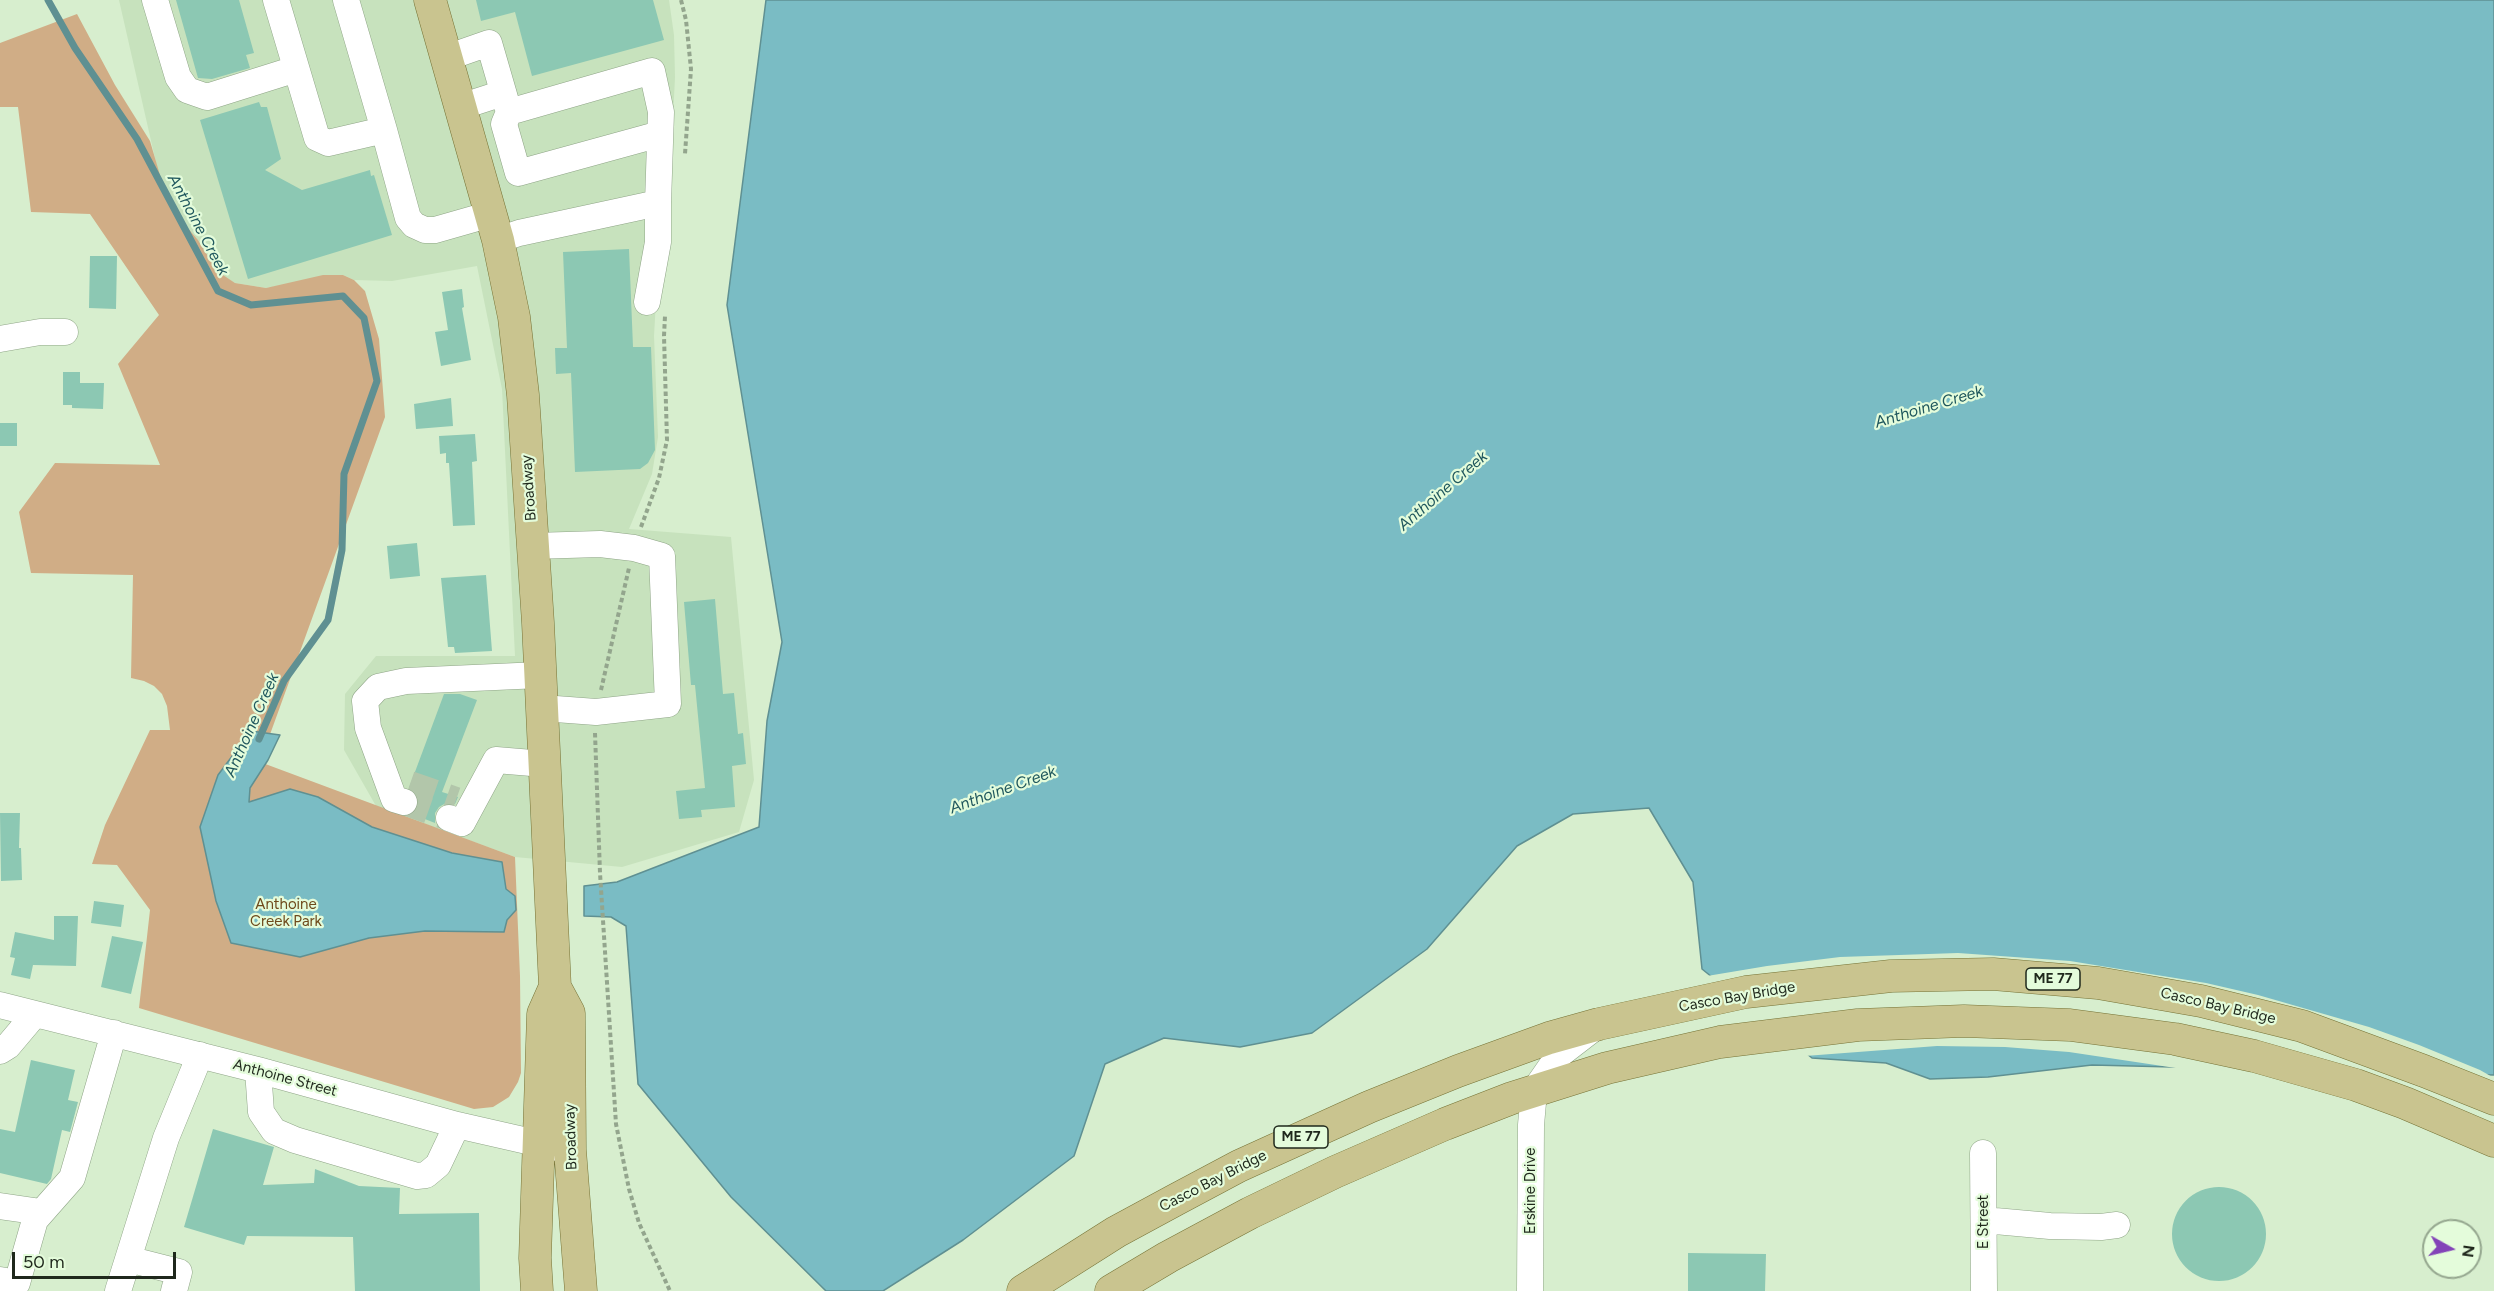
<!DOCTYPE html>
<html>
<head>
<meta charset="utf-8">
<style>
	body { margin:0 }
	#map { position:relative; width:2494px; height:1291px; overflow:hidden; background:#d7eece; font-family:Figtree,sans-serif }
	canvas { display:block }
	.north { position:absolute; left:2422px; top:1219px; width:60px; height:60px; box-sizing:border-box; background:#e4fcdb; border:2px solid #95a78f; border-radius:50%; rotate:98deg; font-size:16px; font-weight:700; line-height:24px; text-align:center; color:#1f281c }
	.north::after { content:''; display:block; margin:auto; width:21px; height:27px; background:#8343b8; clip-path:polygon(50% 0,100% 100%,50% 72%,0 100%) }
	.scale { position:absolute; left:12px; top:1252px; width:164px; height:27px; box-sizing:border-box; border:3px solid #1f281c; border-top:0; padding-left:8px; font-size:18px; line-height:21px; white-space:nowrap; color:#1f281c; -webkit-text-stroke:4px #e4fcdb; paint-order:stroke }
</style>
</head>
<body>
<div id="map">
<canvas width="2494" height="1291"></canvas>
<div class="north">N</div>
<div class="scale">50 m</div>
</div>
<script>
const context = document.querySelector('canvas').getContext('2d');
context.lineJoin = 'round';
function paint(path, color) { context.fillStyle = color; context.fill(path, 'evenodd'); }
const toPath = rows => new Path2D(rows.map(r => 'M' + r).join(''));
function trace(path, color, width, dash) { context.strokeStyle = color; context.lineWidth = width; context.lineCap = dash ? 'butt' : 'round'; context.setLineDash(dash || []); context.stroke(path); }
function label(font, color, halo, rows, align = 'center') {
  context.font = font + ' Figtree,sans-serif'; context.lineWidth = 4.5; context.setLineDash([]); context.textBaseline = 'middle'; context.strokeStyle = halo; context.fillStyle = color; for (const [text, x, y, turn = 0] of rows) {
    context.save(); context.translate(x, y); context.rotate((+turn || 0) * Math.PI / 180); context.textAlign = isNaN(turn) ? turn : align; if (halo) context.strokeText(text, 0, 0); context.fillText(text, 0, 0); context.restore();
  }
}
paint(toPath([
	[119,0,669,0,674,35,675,77,671,159,658,266,654,336,658,437,652,474,629,529,731,537,754,780,739,832,622,867,515,857,376,806,344,750,345,694,376,656,515,656,502,389,477,266,392,281,354,280,343,275,266,288,235,283,226,278,210,263,198,240,180,219,162,189]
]), '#c7e2bd');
paint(toPath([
	[77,14,115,85,150,141,167,199,180,219,198,240,217,271,235,283,266,288,323,275,343,275,354,280,365,291,379,339,385,417,260,762,515,857,520,976,521,1073,518,1082,509,1097,493,1107,474,1109,139,1008,150,910,117,865,92,864,105,825,150,730,170,730,167,706,162,694,154,686,144,681,131,678,133,575,31,573,19,512,55,463,160,465,118,364,159,315,90,214,31,212,18,107,0,107,0,43]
]), '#d0ad86');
const water = toPath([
	[766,0,2494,0,2494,1075,2092,1065,1988,1077,1930,1079,1886,1063,1812,1058,1702,969,1693,882,1649,808,1573,814,1517,846,1427,949,1312,1033,1240,1047,1164,1038,1105,1064,1074,1156,963,1240,883,1291,826,1291,731,1197,638,1084,626,926,611,917,584,916,584,886,617,882,759,827,767,721,782,642,727,305,766,0],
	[251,731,280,735,268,760,250,788,249,802,290,789,318,797,372,827,452,853,502,862,506,889,515,896,516,910,507,920,504,932,425,931,369,938,300,957,231,943,216,901,200,827,218,775,251,731]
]);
paint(water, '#7abcc4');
trace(water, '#5f9092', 1.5);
paint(toPath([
	[1958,953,2070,961,2206,983,2258,995,2369,1027,2419,1045,2480,1070,2494,1078,2189,1070,2069,1052,2005,1047,1937,1046,1805,1056,1707,976,1767,966,1840,957]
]), '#d7eece');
trace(toPath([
	[48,0,75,48,137,139,218,291,251,305,343,296,364,318,377,381,344,474,342,550,328,620,284,681,259,739]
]), '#5f9092', 7);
paint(toPath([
	[176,0,239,0,254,53,246,55,250,68,212,79,198,78],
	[476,0,653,0,664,40,532,76,515,12,481,21],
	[259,102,261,107,267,107,281,159,265,170,302,190,370,170,371,176,374,175,392,235,248,279,200,120],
	[629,249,633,347,651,347,655,450,648,463,640,469,575,472,571,373,556,374,555,348,567,348,563,252],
	[90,256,117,256,116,309,89,308],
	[462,289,464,307,462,308,471,360,441,366,435,332,448,330,442,292],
	[63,372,80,372,80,383,104,383,103,409,72,408,72,405,63,405],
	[451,398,453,426,416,429,414,404],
	[0,423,17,423,17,446,0,446],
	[475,434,477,461,472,462,475,525,453,526,449,463,446,463,446,453,440,454,439,436],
	[417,543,420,576,390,579,387,546],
	[486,575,492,651,455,653,454,647,448,647,441,578],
	[715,599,723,694,734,693,738,734,743,733,746,764,732,766,735,807,701,810,702,817,679,819,676,791,705,788,695,685,691,685,684,602],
	[444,694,460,694,477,700,442,792,458,797,455,804,446,803,439,807,435,813,435,823,412,814,418,807,419,799,415,792,409,788],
	[0,813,20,813,19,848,21,848,22,880,1,881],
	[94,901,124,905,121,927,91,923],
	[54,916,78,916,76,966,33,965,30,979,11,975,15,958,10,957,15,932,54,940],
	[112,936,143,942,131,994,101,987],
	[31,1060,75,1070,68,1100,78,1102,70,1132,62,1130,51,1179,47,1184,0,1173,0,1129,15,1132],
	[213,1129,274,1147,263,1185,314,1183,315,1169,359,1186,400,1188,399,1214,479,1213,480,1291,355,1291,353,1237,247,1236,244,1245,184,1227],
	'2172 1234a47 47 0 1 1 94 0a47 47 0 1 1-94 0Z',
	[1688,1253,1766,1254,1765,1291,1688,1291]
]), '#8cc8b3');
trace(toPath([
	[410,784,456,800],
	[404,802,449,818]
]), '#b2c6aa', 26, [26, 13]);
const minor = toPath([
	[155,0,178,77,187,90,207,97,296,69],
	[276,0,317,138,328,143,384,130,346,0],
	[446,58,489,43,509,112,652,71,661,112,658,203,519,233,498,240],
	[460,107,503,93],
	[509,112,504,124,518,173,660,134],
	[384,130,408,218,414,225,425,230,435,230,491,214],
	[647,302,658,242,658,203],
	[0,339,40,332,65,332],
	[533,546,600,544,634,548,662,556,668,704,596,712,542,708],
	[404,802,394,799,368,728,365,701,378,687,406,681,540,675],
	[449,818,462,823,496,760,544,764],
	[0,1005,258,1070,457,1125,558,1148],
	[0,1051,8,1046,35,1014],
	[258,1070,261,1112,274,1131,295,1140,417,1176,426,1175,438,1165,457,1125],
	[1983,1153,1984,1291],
	[0,1206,41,1212],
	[1984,1220,2050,1226,2101,1227,2117,1225],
	[128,1259,179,1272,174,1291],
	[0,1280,17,1283,35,1220,72,1178,114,1033],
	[118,1291,166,1138,200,1055],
	[1530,1291,1531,1125,1534,1091,1559,1055,1594,1028]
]);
const major = toPath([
	[430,0,498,240,514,317,523,395,538,623,555,987,543,1014,535,1258,537,1291],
	[555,987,569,1013,570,1150,581,1291],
	[1023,1291,1116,1232,1177,1199,1239,1166,1369,1107,1458,1071,1549,1038,1599,1024,1746,992,1891,976,1993,974,2098,983,2201,1001,2302,1026,2424,1071,2494,1099],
	[1111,1291,1168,1257,1250,1213,1335,1172,1445,1124,1512,1098,1607,1068,1720,1042,1858,1025,1964,1021,2070,1025,2175,1039,2254,1056,2356,1085,2405,1103,2494,1141]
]);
trace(minor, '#8fa587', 27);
trace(major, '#767336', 33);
trace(toPath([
	[681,0,686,20,691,69,685,154],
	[641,527,659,478,667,440,664,336,665,316],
	[601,690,629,568],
	[595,733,600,873,616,1124,629,1189,639,1223,670,1291]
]), '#93a58d', 4, [4.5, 3]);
trace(minor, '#fff', 26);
trace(major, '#c9c48f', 32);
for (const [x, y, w] of [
	[2053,979,54],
	[1301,1137,54]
]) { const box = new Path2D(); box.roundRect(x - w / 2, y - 11, w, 22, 4.5); context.fillStyle = '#e4fcdb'; context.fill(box); trace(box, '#1f281c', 1.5); }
label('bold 14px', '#1f281c', null, [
	["ME 77",2053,979],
	["ME 77",1301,1137]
]);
label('15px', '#1f281c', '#e4fcdb', [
	["Broadway",529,488,-94],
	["Casco Bay Bridge",1737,997,-10],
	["Casco Bay Bridge",2218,1006,13],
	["Anthoine Street",285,1078,15],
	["Broadway",571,1137,-92],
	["Casco Bay Bridge",1213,1181,-27],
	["Erskine Drive",1531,1191,-90],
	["E Street",1984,1222,-90]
]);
label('15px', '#6e4a1c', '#e4fcdb', [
	["Anthoine",286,905],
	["Creek Park",286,922]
]);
label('italic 16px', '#1f575d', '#e4fcdb', [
	["Anthoine Creek",198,225,62],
	["Anthoine Creek",1929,407,-17],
	["Anthoine Creek",1443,491,-41],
	["Anthoine Creek",252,725,-66],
	["Anthoine Creek",1003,790,-20]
]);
</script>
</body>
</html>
